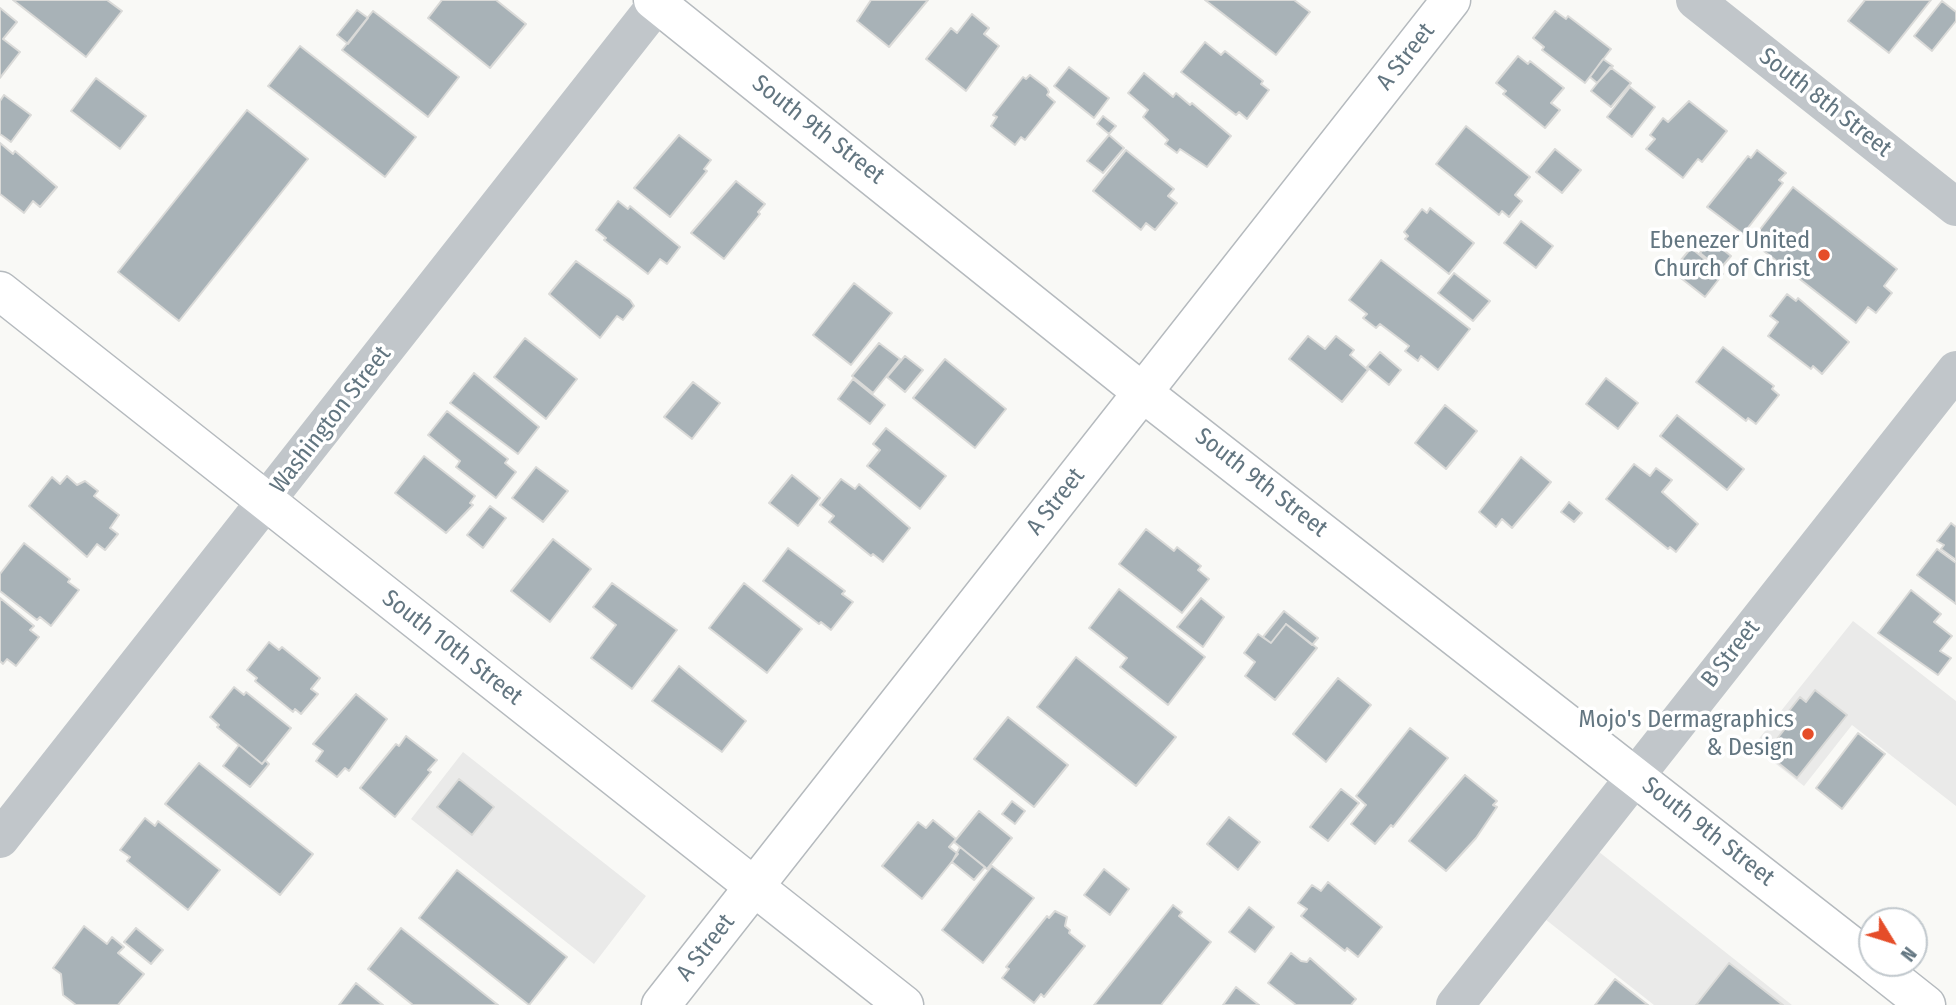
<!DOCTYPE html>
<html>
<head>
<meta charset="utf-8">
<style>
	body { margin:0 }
	#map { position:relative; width:1956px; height:1005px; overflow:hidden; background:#f9f9f6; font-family:"Fira Sans Condensed",sans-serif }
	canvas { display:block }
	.north { position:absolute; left:1858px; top:907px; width:70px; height:70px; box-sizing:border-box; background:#fff; border:2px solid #c1c8cd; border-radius:50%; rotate:128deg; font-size:19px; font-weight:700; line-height:28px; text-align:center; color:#637681 }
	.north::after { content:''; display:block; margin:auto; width:24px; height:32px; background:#e54d29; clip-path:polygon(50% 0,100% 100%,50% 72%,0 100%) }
</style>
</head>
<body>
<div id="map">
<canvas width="1956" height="1005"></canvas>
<div class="north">N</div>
</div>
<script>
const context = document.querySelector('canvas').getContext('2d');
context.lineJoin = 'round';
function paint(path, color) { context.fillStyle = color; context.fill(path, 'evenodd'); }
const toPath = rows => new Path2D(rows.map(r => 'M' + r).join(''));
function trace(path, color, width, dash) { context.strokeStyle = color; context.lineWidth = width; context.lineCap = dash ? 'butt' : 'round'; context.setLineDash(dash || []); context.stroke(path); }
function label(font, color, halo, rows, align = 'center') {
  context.font = font + ' "Fira Sans Condensed",sans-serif'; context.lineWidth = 7; context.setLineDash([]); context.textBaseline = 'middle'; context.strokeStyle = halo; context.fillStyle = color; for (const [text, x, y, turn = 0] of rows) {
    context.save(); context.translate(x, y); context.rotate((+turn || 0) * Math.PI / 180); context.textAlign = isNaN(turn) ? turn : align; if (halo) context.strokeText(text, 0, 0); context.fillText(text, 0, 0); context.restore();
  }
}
paint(toPath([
	[1853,621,1956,701,1956,806,1852,725,1804,786,1753,746],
	[463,752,646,896,594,964,411,819],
	[1584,840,1792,1005,1654,1005,1531,908]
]), '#eaeae9');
const building = toPath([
	[13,0,107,0,122,11,86,57,13,0],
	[442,0,496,0,526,24,490,68,428,18,442,0],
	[871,0,928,0,889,47,857,21,871,0],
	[1205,0,1294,0,1310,12,1276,55,1205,0],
	[1865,0,1931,0,1889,53,1848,21,1865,0],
	[1942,1,1956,12,1956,21,1932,51,1914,36,1942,1],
	[0,8,17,22,3,39,20,52,0,78,0,8],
	[357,10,368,18,348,44,337,35,357,10],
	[373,11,459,77,428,117,342,50,373,11],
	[1555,11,1566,19,1568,16,1611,49,1585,83,1542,50,1544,47,1533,38,1555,11],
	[972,14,989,28,984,34,999,46,966,91,926,59,951,28,957,33,972,14],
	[1205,42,1221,55,1225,51,1263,81,1261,84,1269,90,1247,119,1239,112,1236,115,1181,72,1205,42],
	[300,46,416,137,385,177,268,86,300,46],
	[1518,56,1528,64,1530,61,1564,88,1551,103,1560,110,1545,128,1503,94,1506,91,1496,83,1518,56],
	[1603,59,1613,66,1597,83,1590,77,1603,59],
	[1069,67,1109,98,1094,118,1054,86,1069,67],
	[1610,67,1631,83,1611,107,1591,91,1610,67],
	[1144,73,1173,97,1176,93,1190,105,1192,103,1231,136,1207,167,1180,149,1177,153,1165,144,1168,140,1143,117,1148,110,1128,93,1144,73],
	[1030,75,1047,88,1049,92,1047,95,1055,102,1025,140,1021,137,1015,145,991,126,997,117,993,115,1023,77,1026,79,1030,75],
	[96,78,146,116,120,149,71,111,96,78],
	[1630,87,1655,107,1632,137,1607,117,1630,87],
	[4,95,31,115,11,142,0,134,0,101,4,95],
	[1689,101,1727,131,1702,162,1698,159,1683,178,1646,149,1655,139,1650,135,1663,118,1668,122,1689,101],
	[247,110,308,159,179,321,118,272,247,110],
	[1103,116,1116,126,1109,134,1097,124,1103,116],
	[1466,126,1530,177,1515,195,1522,201,1509,217,1502,211,1499,215,1436,164,1466,126],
	[679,135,711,160,704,169,707,171,670,217,634,188,679,135],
	[1109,135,1124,148,1103,173,1087,161,1109,135],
	[0,143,13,154,15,151,57,187,40,207,33,201,24,213,0,194,0,143],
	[1555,149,1581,170,1562,193,1536,172,1555,149],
	[1126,150,1174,189,1168,196,1177,203,1155,230,1146,223,1141,230,1093,191,1126,150],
	[1757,150,1786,173,1779,180,1783,183,1743,234,1707,207,1748,156,1751,158,1757,150],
	[736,181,765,204,758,212,760,214,724,259,691,233,736,181],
	[1793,187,1897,269,1884,286,1892,293,1876,313,1868,307,1856,323,1751,241,1793,187],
	[618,201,628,209,630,206,680,247,667,264,660,259,648,274,604,240,606,238,596,230,618,201],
	[1430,208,1474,243,1449,274,1405,239,1408,236,1404,232,1422,209,1427,213,1430,208],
	[1521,221,1553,246,1536,268,1504,243,1521,221],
	[1711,240,1731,256,1720,269,1700,253,1711,240],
	[1691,248,1723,274,1705,297,1672,271,1691,248],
	[1381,260,1470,329,1438,370,1421,356,1418,361,1405,351,1409,346,1380,324,1376,328,1363,318,1367,314,1349,300,1381,260],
	[576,261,630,300,634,306,623,320,617,316,600,338,549,294,576,261],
	[1454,273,1490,301,1473,321,1438,293,1454,273],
	[854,283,892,313,851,365,813,335,854,283],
	[1787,294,1796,301,1798,298,1849,342,1822,374,1813,366,1811,369,1768,336,1778,322,1770,316,1787,294],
	[1308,336,1325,349,1336,336,1354,350,1350,355,1368,370,1342,402,1289,359,1308,336],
	[525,338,577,379,546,419,494,377,525,338],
	[879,343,900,359,873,393,852,376,879,343],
	[1723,347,1774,386,1772,389,1779,395,1756,424,1748,418,1746,421,1696,382,1723,347],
	[1380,352,1401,370,1389,385,1367,367,1380,352],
	[905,356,923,370,905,392,887,377,905,356],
	[945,359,1006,409,975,448,913,398,945,359],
	[474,373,539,427,518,454,450,403,474,373],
	[1606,378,1638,403,1618,429,1586,404,1606,378],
	[853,379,885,405,870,424,838,399,853,379],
	[693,382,720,403,692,439,664,417,693,382],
	[1445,405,1477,431,1446,469,1415,443,1445,405],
	[447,411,508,459,505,463,516,472,496,498,456,467,460,461,428,435,447,411],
	[1677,415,1744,469,1727,490,1660,436,1677,415],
	[886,428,946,476,920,509,867,466,880,450,873,444,886,428],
	[424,456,475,496,470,503,473,505,446,533,395,493,424,456],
	[1521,457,1551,482,1512,528,1502,519,1496,527,1479,512,1521,457],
	[1634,464,1650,476,1656,468,1672,480,1662,492,1698,524,1676,552,1670,547,1668,549,1606,499,1634,464],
	[536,467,568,491,543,522,512,498,536,467],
	[792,475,820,498,798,526,769,503,792,475],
	[67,476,77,485,85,481,98,491,94,496,119,515,110,528,118,534,105,550,97,544,87,557,29,506,52,477,60,484,67,476],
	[841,479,855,489,859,484,910,528,883,562,873,554,871,556,829,522,834,516,820,505,841,479],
	[1569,502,1582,513,1574,522,1561,512,1569,502],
	[490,506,506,518,483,548,467,535,490,506],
	[1951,523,1956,527,1956,560,1941,549,1944,545,1937,541,1951,523],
	[1146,529,1174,551,1177,547,1201,566,1198,570,1209,579,1182,613,1119,564,1146,529],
	[553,539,591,569,550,622,511,591,553,539],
	[24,543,70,579,68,582,79,590,51,626,40,617,37,620,0,591,0,574,24,543],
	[788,548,845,591,842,594,853,602,831,630,821,622,819,624,763,581,788,548],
	[1937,549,1956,563,1956,604,1917,575,1937,549],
	[612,583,677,630,632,689,591,658,616,625,593,607,612,583],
	[744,583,802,629,767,673,709,628,744,583],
	[1119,589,1205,657,1168,705,1120,667,1127,658,1089,628,1119,589],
	[1911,590,1941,614,1934,622,1952,636,1940,651,1951,658,1938,675,1878,633,1911,590],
	[0,598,34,626,30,630,39,637,16,666,7,659,3,664,0,661,0,598],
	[1201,598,1224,617,1203,647,1177,627,1201,598],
	[1284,611,1318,638,1312,645,1286,624,1271,643,1263,637,1284,611],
	[1286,624,1317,648,1275,700,1245,676,1255,662,1244,653,1258,634,1271,643,1286,624],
	[269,642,279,650,282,647,320,678,311,689,318,694,301,714,295,709,293,712,255,681,257,678,247,670,269,642],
	[1076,657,1176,737,1136,786,1037,707,1076,657],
	[679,666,746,721,722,752,652,701,679,666],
	[1338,678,1371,705,1326,762,1293,734,1338,678],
	[234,687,244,695,246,692,291,728,262,764,217,727,219,725,210,717,234,687],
	[1815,690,1847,715,1797,778,1766,753,1787,726,1781,721,1800,697,1806,702,1815,690],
	[356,694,387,719,349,771,345,768,337,777,316,761,323,751,313,744,356,694],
	[1008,717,1068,765,1034,807,974,759,1008,717],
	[1410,728,1448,758,1393,827,1391,825,1375,844,1351,824,1366,805,1356,796,1410,728],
	[1858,733,1885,754,1842,809,1816,788,1858,733],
	[406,736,437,760,428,770,431,772,395,817,360,788,396,744,399,746,406,736],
	[239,745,262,764,265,760,269,764,250,787,223,766,239,745],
	[199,763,313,854,280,895,165,804,199,763],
	[1465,775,1497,801,1493,805,1497,807,1476,838,1446,871,1409,841,1465,775],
	[459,779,494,807,472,835,437,807,459,779],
	[1341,789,1359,803,1328,841,1310,827,1341,789],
	[1012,801,1025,811,1015,824,1002,814,1012,801],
	[979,811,1012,838,987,869,954,842,979,811],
	[1229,817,1260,842,1238,870,1207,844,1229,817],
	[145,818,155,826,158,821,220,870,188,910,127,861,130,857,120,850,145,818],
	[933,820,956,839,949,847,958,854,922,899,882,866,918,822,926,828,933,820],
	[960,847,985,867,974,880,952,862,960,847],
	[992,866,1034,898,983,963,942,930,992,866],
	[1104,869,1129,889,1110,915,1084,895,1104,869],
	[457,870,567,957,529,1005,419,918,457,870],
	[1328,882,1382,927,1358,957,1347,948,1345,951,1301,916,1307,909,1298,903,1312,885,1321,891,1328,882],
	[1173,905,1182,912,1179,916,1211,942,1161,1005,1094,1005,1173,905],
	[1249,907,1274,927,1255,952,1229,932,1249,907],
	[1055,911,1067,917,1065,926,1070,930,1069,933,1085,946,1044,997,1041,994,1034,1003,1002,978,1009,969,1006,967,1047,916,1049,918,1055,911],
	[84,926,107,944,112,937,124,947,118,953,144,974,118,1005,76,1005,63,995,61,974,53,968,84,926],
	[136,928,163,950,151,964,124,942,136,928],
	[401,928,498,1005,413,1005,368,969,401,928],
	[1291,953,1301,961,1307,962,1310,958,1356,999,1351,1005,1296,1005,1268,983,1291,953],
	[1729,963,1783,1005,1696,1005,1729,963],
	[1615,979,1648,1005,1595,1005,1615,979],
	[356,983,383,1005,339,1005,356,983],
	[1236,987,1259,1005,1223,1005,1236,987]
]);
paint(building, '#a8b2b7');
trace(building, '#dadad8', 2);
const major = toPath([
	[653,0,1142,392,1872,962],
	[0,291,904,1005],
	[1873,963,1926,1005],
	[661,1005,1451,0]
]);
trace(major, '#b5babe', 41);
trace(toPath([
	[1695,0,1956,207],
	[0,839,660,0],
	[1455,1005,1956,370]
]), '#c1c6ca', 38);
trace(major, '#fff', 38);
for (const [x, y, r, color] of [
	[1824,255,7,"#e54d29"],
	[1808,734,7,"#e54d29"]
]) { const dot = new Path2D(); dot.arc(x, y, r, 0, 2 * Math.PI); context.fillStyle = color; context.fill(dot); trace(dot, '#fff', 2.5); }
label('24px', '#637681', '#fff', [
	["A Street",1406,57,-52],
	["South 8th Street",1825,103,38],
	["South 9th Street",818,130,38],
	["Washington Street",331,420,-52],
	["South 9th Street",1261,483,38],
	["A Street",1056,502,-52],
	["South 10th Street",452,648,38],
	["B Street",1731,654,-52],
	["South 9th Street",1708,832,38],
	["A Street",706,948,-52]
]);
label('24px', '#637681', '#fff', [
	["Ebenezer United",1810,241],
	["Church of Christ",1810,269],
	["Mojo's Dermagraphics",1794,720],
	["& Design",1794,748]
], 'right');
</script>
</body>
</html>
